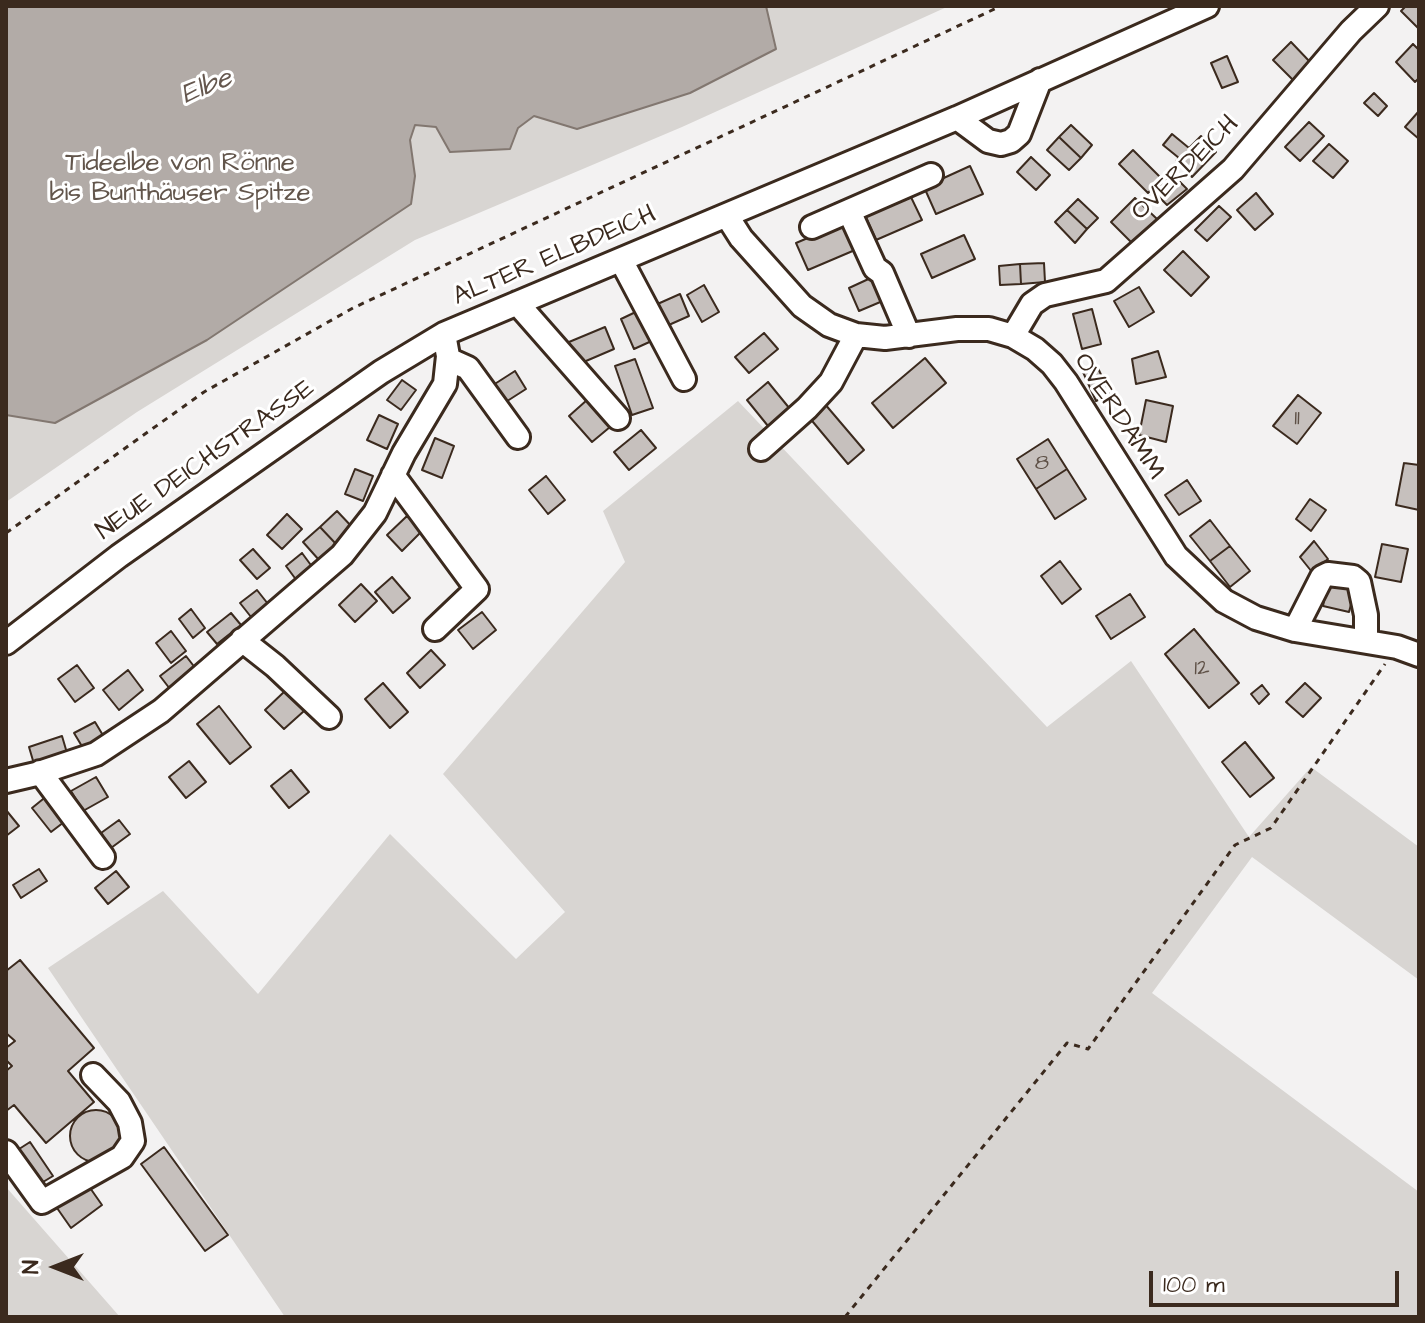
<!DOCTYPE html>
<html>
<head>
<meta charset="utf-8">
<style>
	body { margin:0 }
	#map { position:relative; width:1425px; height:1323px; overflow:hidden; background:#f3f2f2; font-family:"Architects Daughter",sans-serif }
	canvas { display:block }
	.frame { position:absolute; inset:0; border:8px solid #3b2a1e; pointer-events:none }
	.north { position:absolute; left:16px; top:1227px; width:80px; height:80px; -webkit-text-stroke:6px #fff; paint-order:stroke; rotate:270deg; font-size:22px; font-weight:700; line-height:32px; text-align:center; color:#3b2a1e }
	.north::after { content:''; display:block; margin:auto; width:28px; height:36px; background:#3b2a1e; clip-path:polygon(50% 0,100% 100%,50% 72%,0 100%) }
	.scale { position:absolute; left:1149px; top:1271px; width:250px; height:36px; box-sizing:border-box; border:4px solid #3b2a1e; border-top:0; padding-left:10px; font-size:24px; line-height:28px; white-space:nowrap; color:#3b2a1e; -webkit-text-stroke:6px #fff; paint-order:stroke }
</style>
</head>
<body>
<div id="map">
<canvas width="1425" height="1323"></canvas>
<div class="frame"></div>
<div class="north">N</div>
<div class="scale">100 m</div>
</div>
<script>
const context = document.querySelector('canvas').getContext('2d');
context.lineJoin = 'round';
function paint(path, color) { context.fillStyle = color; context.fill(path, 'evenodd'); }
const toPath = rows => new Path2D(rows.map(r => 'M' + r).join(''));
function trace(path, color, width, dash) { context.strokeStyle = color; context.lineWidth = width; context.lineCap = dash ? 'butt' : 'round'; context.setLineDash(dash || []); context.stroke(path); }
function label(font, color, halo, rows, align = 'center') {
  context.font = font + ' "Architects Daughter",sans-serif'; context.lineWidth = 6; context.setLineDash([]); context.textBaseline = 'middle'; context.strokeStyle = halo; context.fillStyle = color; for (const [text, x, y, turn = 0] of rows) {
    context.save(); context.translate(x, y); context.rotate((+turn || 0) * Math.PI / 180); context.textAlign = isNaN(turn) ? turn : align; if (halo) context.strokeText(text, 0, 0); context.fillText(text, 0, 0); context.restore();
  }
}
paint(toPath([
	[6,6,949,6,682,127,415,240,137,412,6,502],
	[738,401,1047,727,1131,661,1249,837,1311,767,1419,847,1419,980,1252,857,1152,993,1419,1192,1419,1317,285,1317,48,968,163,891,258,994,390,834,516,959,565,912,443,774,625,562,603,511],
	[6,1187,120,1317,6,1317]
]), '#d8d5d2');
const water = toPath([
	[6,6,766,6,776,49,690,93,577,129,534,116,518,128,510,149,450,152,436,127,415,125,410,140,415,176,411,204,207,340,55,423,6,415,6,6]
]);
paint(water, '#b2aba7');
trace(water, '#827770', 2);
const building = toPath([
	[1406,6,1419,6,1419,29,1401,11,1406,6],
	[1291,42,1311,63,1294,81,1273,60,1291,42],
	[1413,44,1419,50,1419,78,1415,82,1396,62,1413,44],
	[1227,56,1238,82,1222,88,1211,63,1227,56],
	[1374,93,1387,106,1378,116,1364,103,1374,93],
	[1419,111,1419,139,1405,127,1419,111],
	[1309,122,1324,136,1300,161,1285,147,1309,122],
	[1071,125,1092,145,1081,158,1059,137,1071,125],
	[1172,134,1189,148,1201,136,1216,152,1192,177,1176,161,1179,158,1163,145,1172,134],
	[1059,137,1081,158,1069,170,1047,150,1059,137],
	[1329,144,1348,161,1333,178,1313,161,1329,144],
	[1133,150,1162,179,1148,193,1119,164,1133,150],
	[1031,157,1050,175,1036,190,1017,172,1031,157],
	[970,166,983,194,936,214,924,187,970,166],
	[1172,174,1187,189,1167,205,1154,192,1172,174],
	[909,193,922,220,876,240,864,213,909,193],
	[1256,193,1273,214,1255,230,1237,210,1256,193],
	[1135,198,1157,219,1133,244,1111,222,1135,198],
	[1078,199,1098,218,1087,229,1067,210,1078,199],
	[1219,206,1231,217,1207,241,1195,230,1219,206],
	[1067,210,1087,229,1075,243,1055,222,1067,210],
	[843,223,855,250,808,270,796,243,843,223],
	[964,235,975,259,932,278,921,254,964,235],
	[1183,251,1209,277,1191,296,1164,270,1183,251],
	[1044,263,1045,282,1021,284,1020,264,1044,263],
	[1020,264,1021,284,1000,285,999,266,1020,264],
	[875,276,885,300,859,311,849,288,875,276],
	[704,285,719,312,702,322,687,295,704,285],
	[1139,287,1154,312,1129,327,1114,301,1139,287],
	[680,294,689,316,662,328,653,306,680,294],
	[642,309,656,339,634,349,621,319,642,309],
	[1092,309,1101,344,1082,349,1073,314,1092,309],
	[605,327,614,349,579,364,569,342,605,327],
	[764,333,778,349,749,373,735,357,764,333],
	[1158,351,1166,377,1136,384,1132,359,1158,351],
	[925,358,946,383,893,428,872,403,925,358],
	[635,359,653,408,632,415,615,366,635,359],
	[1097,366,1110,394,1096,401,1083,372,1097,366],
	[515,371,526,389,501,405,490,387,515,371],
	[402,380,416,390,401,410,387,400,402,380],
	[768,382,790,409,768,426,747,400,768,382],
	[1298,395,1321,413,1297,444,1273,426,1298,395],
	[587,400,610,427,592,442,569,416,587,400],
	[1146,400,1173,406,1166,442,1139,435,1146,400],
	[824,403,864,450,848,464,808,416,824,403],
	[379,415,398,424,387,449,367,440,379,415],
	[641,430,656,448,629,470,614,452,641,430],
	[435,438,454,446,442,478,422,470,435,438],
	[1048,439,1067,469,1036,489,1017,459,1048,439],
	[1404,463,1419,465,1419,510,1396,505,1404,463],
	[355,469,373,476,363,501,345,494,355,469],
	[1067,469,1086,499,1055,519,1036,489,1067,469],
	[546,476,565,500,548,514,529,490,546,476],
	[1187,480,1201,501,1179,515,1165,495,1187,480],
	[1310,499,1326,510,1311,531,1296,519,1310,499],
	[337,511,353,528,336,544,320,527,337,511],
	[287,514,302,529,282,549,267,535,287,514],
	[407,516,422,531,402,551,387,535,407,516],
	[1210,520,1230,546,1210,561,1190,536,1210,520],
	[320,527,336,544,319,560,303,542,320,527],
	[1314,541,1328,559,1312,572,1300,557,1314,541],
	[1382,544,1408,549,1401,582,1375,577,1382,544],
	[1230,546,1250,571,1230,587,1210,561,1230,546],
	[253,549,270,568,257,579,240,560,253,549],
	[302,553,316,572,300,585,286,566,302,553],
	[1060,561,1081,589,1062,604,1041,576,1060,561],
	[392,577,410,598,393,613,375,592,392,577],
	[1328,580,1356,586,1349,612,1323,606,1328,580],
	[361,584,377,601,355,622,339,605,361,584],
	[257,590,272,609,255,622,240,603,257,590],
	[1130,594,1145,617,1111,639,1096,616,1130,594],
	[191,609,205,628,193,638,179,619,191,609],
	[482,612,496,630,473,649,458,630,482,612],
	[231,613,241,625,217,644,207,632,231,613],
	[1194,629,1239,683,1209,708,1165,654,1194,629],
	[171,631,186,651,171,663,156,643,171,631],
	[431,650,445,665,420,688,407,673,431,650],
	[186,656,196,669,170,689,160,676,186,656],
	[77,665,94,688,75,702,58,679,77,665],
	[128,670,143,690,119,710,103,690,128,670],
	[383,683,408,712,390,728,365,699,383,683],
	[1305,683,1321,698,1303,717,1286,702,1305,683],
	[1262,685,1269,694,1259,704,1251,694,1262,685],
	[285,691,304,711,284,729,265,710,285,691],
	[219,706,251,747,230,764,197,724,219,706],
	[95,722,104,737,83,748,74,733,95,722],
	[62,736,67,753,34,764,29,747,62,736],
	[1245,742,1274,778,1250,797,1222,762,1245,742],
	[189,761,206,782,186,798,169,777,189,761],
	[291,770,309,792,289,808,271,786,291,770],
	[96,777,108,797,83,811,71,791,96,777],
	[48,795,68,819,51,832,32,808,48,795],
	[6,810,19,826,6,836,6,810],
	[119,820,130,834,111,848,101,833,119,820],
	[39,869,47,881,21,898,13,885,39,869],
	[116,871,129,887,108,904,95,888,116,871],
	[20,960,94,1048,68,1071,94,1102,46,1143,14,1105,6,1111,6,1071,12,1066,6,1060,6,1048,15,1041,6,1033,6,971,20,960],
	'70 1136a26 26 0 1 1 52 0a26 26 0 1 1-52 0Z',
	[30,1142,53,1176,38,1185,16,1151,30,1142],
	[164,1147,228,1235,205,1251,141,1164,164,1147],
	[88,1185,102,1205,71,1228,57,1208,88,1185]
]);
paint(building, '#c6c0bd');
trace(building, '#3b2a1e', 2);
const minor = toPath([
	[957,118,988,141,1001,144,1011,141,1019,134,1040,80],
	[849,211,875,268,882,273,909,336],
	[727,216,741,238,802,306,829,325,856,335,885,338,957,329,989,329,1013,336,1035,349,1052,364,1066,382,1176,556,1224,601,1256,618,1295,630,1397,647,1419,655],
	[812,227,931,175],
	[621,260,684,379],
	[517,303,618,418],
	[1013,336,1032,304,1045,295,1106,281,1233,169,1351,31,1377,6],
	[448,359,468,368,518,437],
	[761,449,807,408,831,382,856,335],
	[393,475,477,589,435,629],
	[1295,630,1322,577,1328,574,1353,577,1359,582,1366,615,1366,641],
	[242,640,275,666,329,717],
	[6,643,119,556,381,372,444,334,957,118,1207,6],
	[40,772,103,857],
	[6,781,36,774,96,754,161,711,342,555,375,513,404,453,445,384,448,356,444,334],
	[6,1152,42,1202,122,1157,133,1141,130,1123,119,1102,93,1075]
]);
trace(minor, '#3b2a1e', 28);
trace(toPath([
	[6,533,204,392,353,308,1001,6],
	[845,1317,1067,1043,1088,1049,1235,845,1271,828,1385,664]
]), '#3b2a1e', 3, [6, 6]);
trace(minor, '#fff', 22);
label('22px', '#5e5046', null, [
	["11",1297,419],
	["8",1042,464],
	["12",1202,669]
]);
label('26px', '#62554b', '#fff', [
	["Tideelbe von Rönne",180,165],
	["bis Bunthäuser Spitze",180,195]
]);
label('26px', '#3b2a1e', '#fff', [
	["OVERDEICH",1186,169,-44],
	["ALTER ELBDEICH",555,257,-23],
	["OVERDAMM",1118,417,57],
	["NEUE DEICHSTRASSE",206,461,-35]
]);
label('italic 28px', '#65574e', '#fff', [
	["Elbe",207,88,-22]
]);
</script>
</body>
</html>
